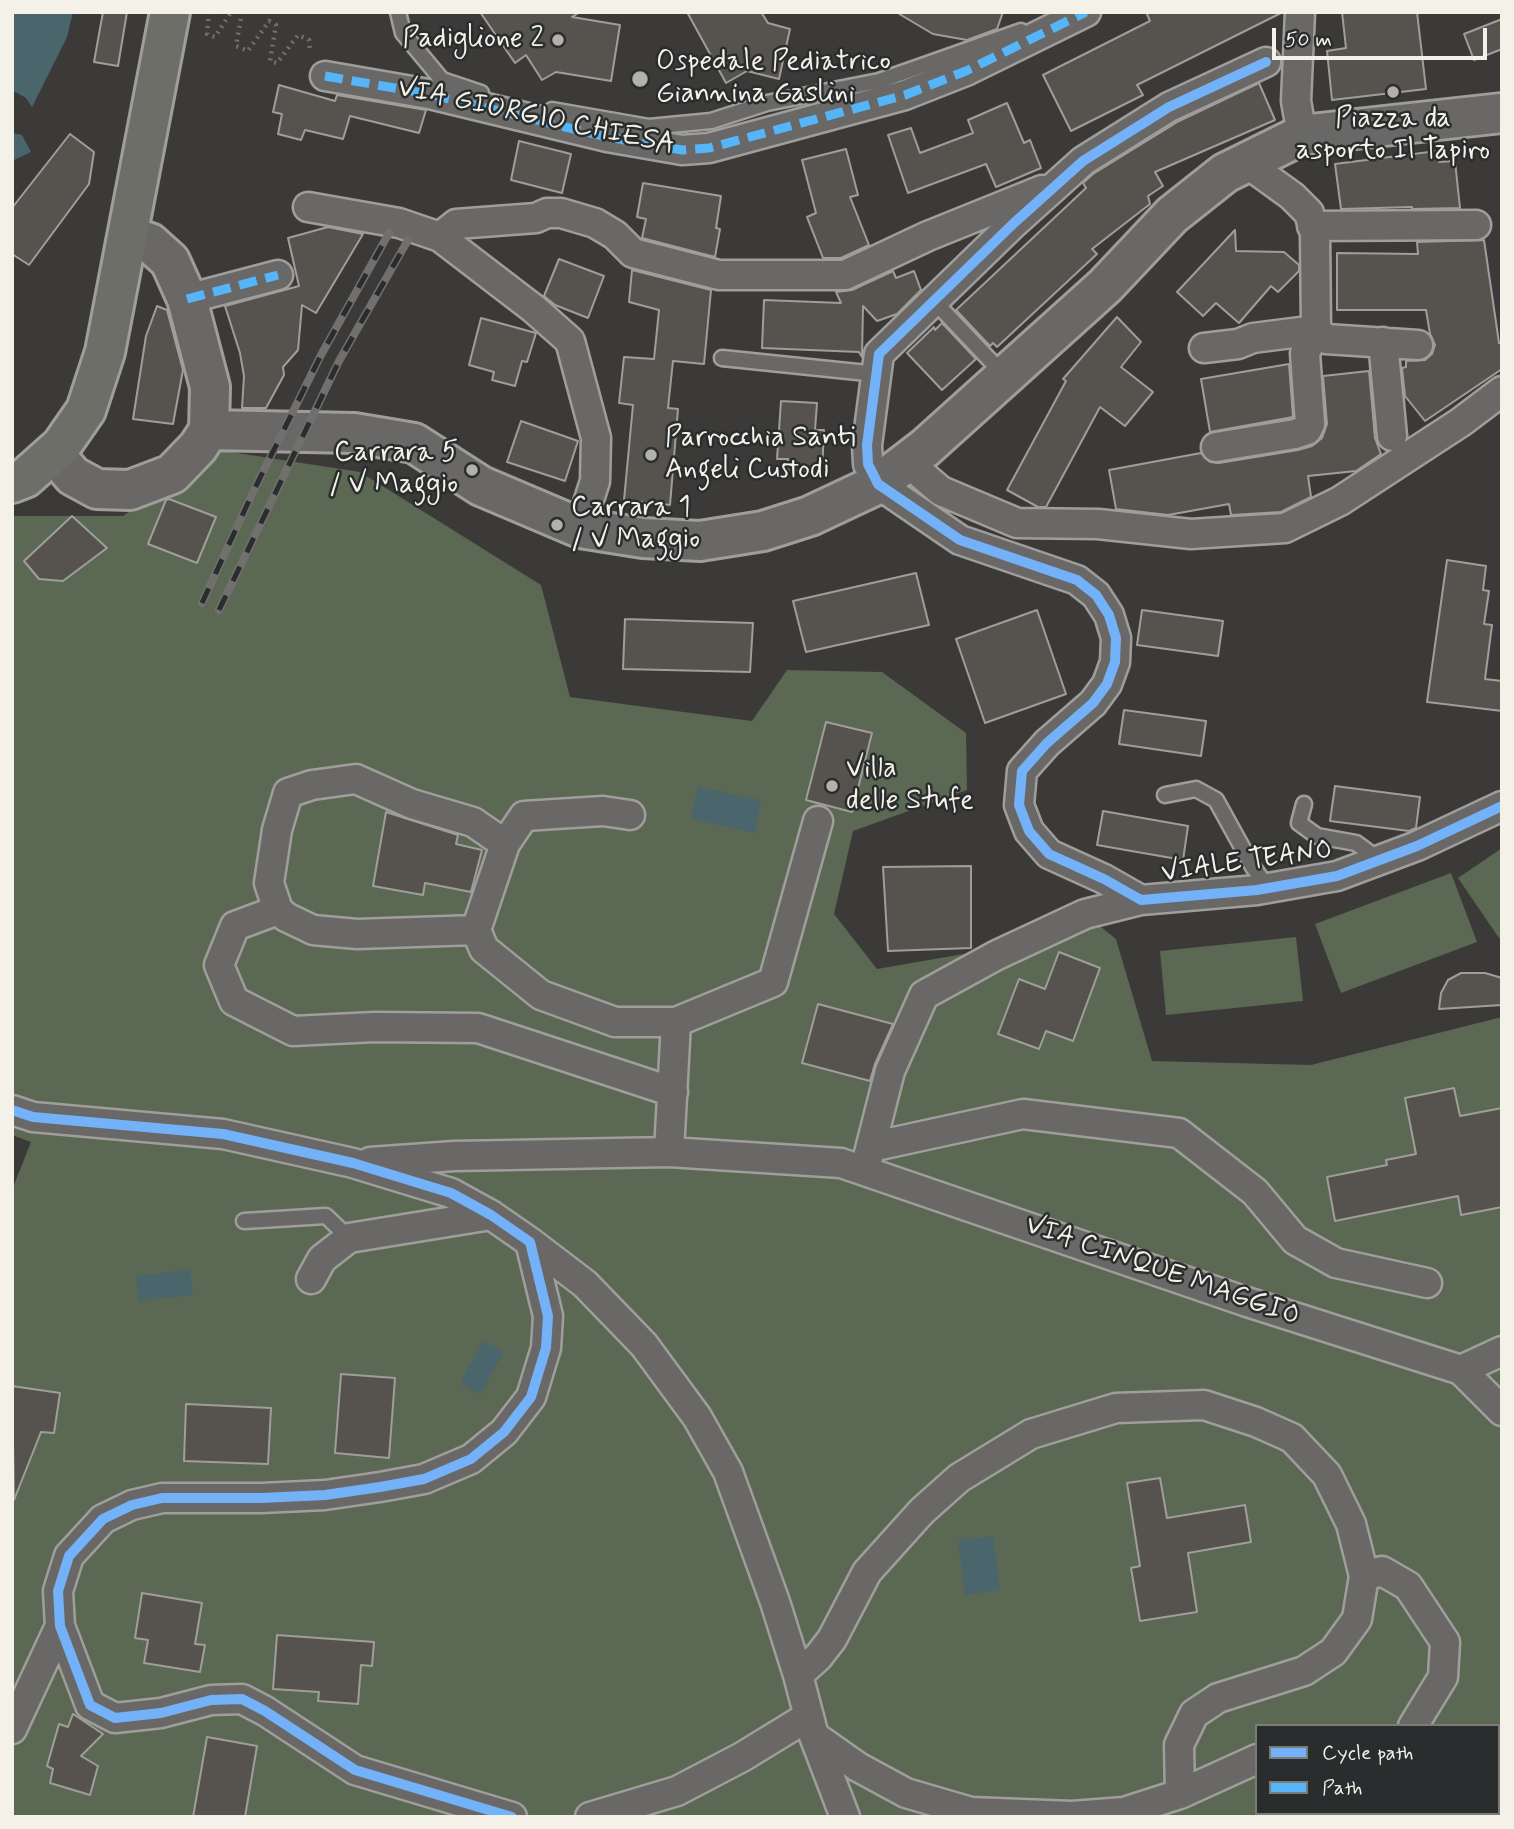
<!DOCTYPE html>
<html>
<head>
<meta charset="utf-8">
<style>
	body { margin:0 }
	#map { position:relative; width:1514px; height:1829px; overflow:hidden; background:#3b3a38; font-family:Mynerve,sans-serif }
	canvas { display:block }
	.frame { position:absolute; inset:0; border:14px solid #f4f1e8; pointer-events:none }
	.legend { position:absolute; left:1255px; top:1724px; width:245px; height:91px; box-sizing:border-box; background:#2a2d2e; border:2px solid #7b7b78; margin:0; padding:9px 12px; list-style:none; font-size:21px; color:#f4f1e8 }
	.legend li { display:flex; align-items:center; gap:14px; height:35px }
	.legend b { width:35px; border:2px solid #7b7b78 }
	.scale { position:absolute; left:1272px; top:28px; width:215px; height:32px; box-sizing:border-box; border:4px solid #f4f1e8; border-top:0; padding-left:9px; font-size:21px; line-height:24px; white-space:nowrap; color:#f4f1e8; -webkit-text-stroke:5px #2a2d2e; paint-order:stroke }
</style>
</head>
<body>
<div id="map">
<canvas width="1514" height="1829"></canvas>
<div class="frame"></div>
<ul class="legend">
<li><b style="height:9px;background:#73b2f8"></b>Cycle path</li>
<li><b style="height:9px;background:#56b5f8"></b>Path</li>
</ul>
<div class="scale">50 m</div>
</div>
<script>
const context = document.querySelector('canvas').getContext('2d');
context.lineJoin = 'round';
function paint(path, color) { context.fillStyle = color; context.fill(path, 'evenodd'); }
const toPath = rows => new Path2D(rows.map(r => 'M' + r).join(''));
function trace(path, color, width, dash) { context.strokeStyle = color; context.lineWidth = width; context.lineCap = dash ? 'butt' : 'round'; context.setLineDash(dash || []); context.stroke(path); }
function label(font, color, halo, rows, align = 'center') {
  context.font = font + ' Mynerve,sans-serif'; context.lineWidth = 5; context.setLineDash([]); context.textBaseline = 'middle'; context.strokeStyle = halo; context.fillStyle = color; for (const [text, x, y, turn = 0] of rows) {
    context.save(); context.translate(x, y); context.rotate((+turn || 0) * Math.PI / 180); context.textAlign = isNaN(turn) ? turn : align; if (halo) context.strokeText(text, 0, 0); context.fillText(text, 0, 0); context.restore();
  }
}
paint(toPath([
	[218,450,360,472,541,585,570,697,752,721,787,670,882,672,966,733,967,790,853,831,834,914,877,969,975,952,1066,906,1085,914,1116,939,1152,1061,1311,1065,1502,1017,1502,1817,12,1817,12,1190,31,1142,12,1135,12,516,123,516],
	[1257,1726,1498,1726,1498,1813,1257,1813],
	[1502,848,1502,937,1499,938,1458,878],
	[1451,873,1477,942,1341,993,1315,924],
	[1296,937,1303,1001,1166,1015,1160,951]
]), '#5b6853');
paint(toPath([
	[12,12,73,12,67,37,32,107,26,98,12,90],
	[12,133,22,135,31,152,12,161],
	[698,787,761,800,755,833,691,819],
	[190,1270,193,1295,139,1301,136,1276],
	[483,1341,504,1352,480,1394,460,1383],
	[993,1536,1000,1590,965,1595,958,1541]
]), '#4b656d');
const building = toPath([
	[103,12,127,12,118,66,94,62,103,12],
	[480,12,580,12,572,17,620,25,611,81,556,72,542,80,526,55,515,63,480,12],
	[687,12,761,12,768,23,790,29,779,79,747,71,726,83,687,12],
	[896,12,1003,12,997,29,967,40,933,34,896,12],
	[1146,12,1283,12,1137,85,1143,95,1071,131,1043,75,1150,21,1146,12],
	[1342,12,1417,12,1426,89,1332,100,1327,51,1346,48,1342,12],
	[1502,19,1502,49,1474,60,1464,34,1502,19],
	[1259,83,1275,120,1155,172,1163,186,1148,196,1150,204,1092,249,1097,254,997,347,993,343,990,346,956,310,1086,188,1083,183,1093,174,1179,121,1259,83],
	[279,85,335,101,337,95,426,110,419,133,350,116,343,139,305,130,301,140,278,134,282,114,273,112,279,85],
	[1007,103,1024,143,1030,140,1041,168,996,187,986,164,908,193,888,135,911,128,920,153,973,133,968,120,1007,103],
	[70,134,94,152,89,184,29,265,12,254,12,208,70,134],
	[519,141,571,154,562,193,511,180,519,141],
	[846,149,858,195,850,197,869,245,841,258,823,258,807,217,816,213,802,160,846,149],
	[1437,151,1439,162,1455,161,1460,208,1412,209,1412,207,1341,209,1335,164,1437,151],
	[643,183,721,196,716,228,720,229,715,257,642,238,646,219,637,217,643,183],
	[328,227,363,234,316,313,302,305,298,350,283,367,284,375,266,408,242,408,244,376,240,353,225,306,299,286,288,238,328,227],
	[1235,230,1236,251,1284,252,1299,265,1299,271,1278,292,1271,286,1239,323,1216,303,1203,316,1177,292,1235,230],
	[1484,240,1499,343,1502,343,1502,369,1425,421,1405,396,1402,368,1406,367,1406,361,1425,360,1432,354,1435,345,1430,334,1426,310,1337,310,1337,253,1418,254,1417,242,1484,240],
	[559,259,604,276,588,318,555,305,544,296,559,259],
	[632,270,711,290,704,364,673,361,668,408,678,409,670,505,624,500,633,405,619,403,624,357,654,359,659,310,629,302,632,270],
	[893,271,896,278,914,271,921,290,897,314,877,321,863,306,862,357,859,352,762,348,764,300,841,303,836,292,852,290,893,271],
	[157,306,167,310,183,370,173,424,133,419,146,336,157,306],
	[1117,317,1141,342,1121,367,1153,392,1125,426,1100,407,1046,507,1038,507,1007,490,1066,381,1063,379,1117,317],
	[481,318,536,333,527,362,522,361,515,386,492,380,494,372,469,365,481,318],
	[942,323,976,359,942,390,907,353,934,327,935,330,942,323],
	[1289,364,1293,417,1210,432,1201,379,1289,364],
	[1369,371,1375,438,1381,454,1356,471,1308,476,1311,497,1281,512,1231,515,1229,504,1168,515,1116,509,1109,470,1201,453,1210,462,1219,463,1298,450,1312,446,1322,438,1327,424,1323,376,1369,371],
	[781,401,817,403,815,430,824,430,822,472,787,470,788,459,777,459,781,401],
	[521,421,578,441,565,481,507,462,521,421],
	[169,499,216,517,197,563,148,544,166,500,169,499],
	[72,516,107,548,63,581,39,579,24,561,72,516],
	[1447,560,1486,566,1483,590,1489,591,1484,624,1492,625,1485,679,1502,681,1502,711,1427,702,1447,560],
	[916,573,929,625,806,652,793,601,916,573],
	[1037,610,1066,694,985,723,956,639,1037,610],
	[1142,610,1223,621,1218,656,1137,645,1142,610],
	[625,619,753,623,750,672,623,669,625,619],
	[1124,710,1206,721,1201,756,1119,744,1124,710],
	[826,722,872,733,852,812,806,800,826,722],
	[1335,786,1420,797,1416,828,1409,831,1330,821,1335,786],
	[1103,811,1188,826,1183,860,1097,845,1103,811],
	[386,812,458,835,456,844,482,850,471,892,425,883,423,895,373,886,386,812],
	[971,866,971,948,888,951,883,867,971,866],
	[1059,952,1100,968,1073,1041,1046,1031,1039,1049,998,1034,1019,979,1045,989,1059,952],
	[1461,973,1485,973,1502,978,1502,1005,1439,1009,1441,993,1448,980,1461,973],
	[818,1004,893,1024,875,1064,870,1081,802,1063,818,1004],
	[1454,1088,1460,1116,1502,1108,1502,1207,1461,1215,1458,1196,1335,1221,1327,1177,1387,1165,1386,1160,1416,1154,1405,1098,1454,1088],
	[341,1374,395,1378,389,1458,335,1453,341,1374],
	[12,1386,60,1393,54,1433,41,1432,14,1500,12,1386],
	[186,1404,271,1408,268,1464,184,1461,186,1404],
	[1160,1478,1167,1518,1245,1505,1251,1542,1188,1553,1197,1612,1140,1621,1131,1568,1140,1566,1127,1483,1160,1478],
	[142,1593,202,1603,195,1644,205,1645,200,1672,144,1663,148,1640,135,1638,142,1593],
	[277,1635,374,1642,372,1666,361,1665,358,1704,318,1701,319,1692,273,1689,277,1635],
	[73,1714,103,1734,81,1756,98,1766,90,1795,50,1783,53,1769,47,1766,59,1724,68,1727,73,1714],
	[207,1737,257,1746,245,1817,193,1817,207,1737]
]);
paint(building, '#56534f');
trace(building, '#9f9e9b', 2);
const lane = toPath([
	[398,12,403,33,442,80,481,93],
	[552,110,649,127,711,121,767,103,879,81,1021,31],
	[934,301,1005,376],
	[722,358,877,374],
	[1165,795,1196,789,1216,800,1253,867,1268,888],
	[1304,804,1299,823,1317,836,1356,843,1379,860],
	[244,1221,326,1216,349,1238]
]);
const street = toPath([
	[1300,12,1296,101,1302,135],
	[1266,62,1169,107,1083,161,1014,223,879,354,867,445,868,464,878,484,960,540,1077,580,1096,595,1109,615,1116,638,1115,662,1107,684,1093,703,1047,743,1022,771,1019,805,1029,831,1049,854,1104,879,1141,900,1257,890,1337,876,1417,846,1502,806],
	[325,76,429,94,607,137,682,150,709,148,905,95,966,71,1086,12],
	[1245,162,1292,196,1309,213,1315,234,1316,330,1326,339,1418,345],
	[308,207,399,223,440,237,534,309,570,341,596,438,595,481,580,528],
	[1312,226,1476,225],
	[440,237,456,224,536,218,547,213,561,213,595,223,615,235,633,253,719,275,845,275,928,236,1042,190],
	[187,299,278,275],
	[1383,342,1392,436],
	[1204,348,1238,344,1253,338,1316,330],
	[1216,447,1295,434,1307,430,1310,424,1305,353,1316,330],
	[907,462,941,491,1017,523,1098,524,1191,534,1285,528,1340,501,1461,422,1502,391],
	[630,815,603,811,524,816,505,844,476,930,484,949,541,995,615,1022,676,1022],
	[278,910,235,926,219,965,234,1001,293,1031,375,1027,478,1028,673,1092],
	[476,930,357,934,313,930,286,917,278,910,269,883,277,830,288,793,312,785,356,779,412,804,473,822,505,844],
	[12,1110,33,1117,223,1134,353,1163,451,1193,491,1215,530,1242,548,1316,546,1348,531,1397,504,1432,471,1459,424,1479,380,1487,325,1495,261,1498,162,1498,132,1505,103,1519,69,1556,58,1591,60,1626,90,1705,115,1718,161,1713,211,1700,242,1699,265,1711,355,1770,512,1817],
	[871,1147,1023,1114,1179,1133,1255,1192,1295,1240,1336,1263,1427,1283],
	[669,1152,676,1022,773,982,818,821],
	[867,1161,890,1071,924,995,997,955,1085,914,1141,900],
	[370,1162,454,1156,669,1152,841,1163,1247,1302,1461,1370,1502,1351],
	[530,1242,585,1284,644,1345,697,1417,728,1472,775,1602,798,1675,814,1736,845,1817],
	[311,1279,322,1259,349,1238,491,1215],
	[1461,1370,1502,1411],
	[798,1675,818,1657,832,1639,867,1572,922,1511,959,1478,1031,1434,1116,1408,1204,1405,1256,1422,1292,1438,1327,1475,1351,1524,1364,1576],
	[12,1729,60,1626],
	[814,1736,858,1767,906,1793,971,1812,1072,1816,1124,1812,1180,1794,1257,1759],
	[1180,1794,1179,1745,1194,1714,1218,1698,1304,1671,1333,1652,1357,1619,1364,1576,1382,1571,1408,1586,1445,1642,1443,1677,1413,1726],
	[1388,1813,1391,1817],
	[590,1817,677,1791,742,1757,809,1716]
]);
const secondary = toPath([
	[209,430,354,433,414,443,481,486,580,528,643,538,700,541,763,531,810,516,878,484,925,448,1105,286,1172,215,1225,173,1302,135,1502,113],
	[61,462,73,476,97,489,130,490,172,474,198,447,209,430,210,387,187,299,170,261,150,243,128,236]
]);
const primary = toPath([
	[12,483,25,478,61,446,86,410,105,352,170,12]
]);
trace(lane, '#9f9e9b', 19);
trace(street, '#9f9e9b', 33);
trace(secondary, '#9f9e9b', 44);
trace(primary, '#9f9e9b', 44);
trace(toPath([
	[209,12,207,34,215,37,231,12],
	[242,12,236,46,248,51,269,21,276,25,270,61,277,63,298,35,309,40,310,53],
	[1455,1817,1456,1813]
]), '#71706f', 4.5, [2, 5]);
trace(lane, '#696866', 14);
trace(street, '#696866', 28);
trace(secondary, '#696866', 38);
trace(primary, '#6e6e69', 38);
const rail = toPath([
	[202,603,253,492,321,355,389,233],
	[219,610,339,361,408,240]
]);
trace(rail, '#71706f', 8);
trace(rail, '#2a2d2e', 5, [16]);
trace(toPath([
	[325,76,429,94,607,137,682,150,709,148,905,95,966,71,1086,12],
	[187,299,278,275]
]), '#56b5f8', 9, [18, 9]);
trace(toPath([
	[1266,62,1169,107,1083,161,1014,223,879,354,867,445,868,464,878,484,960,540,1077,580,1096,595,1109,615,1116,638,1115,662,1107,684,1093,703,1047,743,1022,771,1019,805,1029,831,1049,854,1104,879,1141,900,1257,890,1337,876,1417,846,1502,806],
	[12,1110,33,1117,223,1134,353,1163,451,1193,491,1215,530,1242,548,1316,546,1348,531,1397,504,1432,471,1459,424,1479,380,1487,325,1495,261,1498,162,1498,132,1505,103,1519,69,1556,58,1591,60,1626,90,1705,115,1718,161,1713,211,1700,242,1699,265,1711,355,1770,512,1817]
]), '#73b2f8', 10);
for (const [x, y, r, color] of [
	[558,40,7,"#b3b1aa"],
	[640,79,9,"#b3b1aa"],
	[1393,92,7,"#b3b1aa"],
	[651,455,7,"#b3b1aa"],
	[472,470,7,"#b3b1aa"],
	[557,525,7,"#b3b1aa"],
	[832,786,7,"#b3b1aa"]
]) { const dot = new Path2D(); dot.arc(x, y, r, 0, 2 * Math.PI); context.fillStyle = color; context.fill(dot); trace(dot, '#2a2d2e', 2.5); }
label('28px', '#f4f1e8', '#2a2d2e', [
	["Padiglione 2",544,40,"right"],
	["Ospedale Pediatrico",656,63],
	["Giannina Gaslini",656,95],
	["Piazza da",1393,120,"center"],
	["asporto Il Tapiro",1393,152,"center"],
	["Parrocchia Santi",665,439],
	["Angeli Custodi",665,471],
	["Carrara 5",458,454,"right"],
	["/ V Maggio",458,486,"right"],
	["Carrara 1",571,509],
	["/ V Maggio",571,541],
	["Villa",846,770],
	["delle Stufe",846,802]
], 'left');
label('28px', '#f4f1e8', '#2a2d2e', [
	["VIA GIORGIO CHIESA",536,118,12],
	["VIALE TEANO",1247,863,-8],
	["VIA CINQUE MAGGIO",1162,1272,19]
]);
</script>
</body>
</html>
